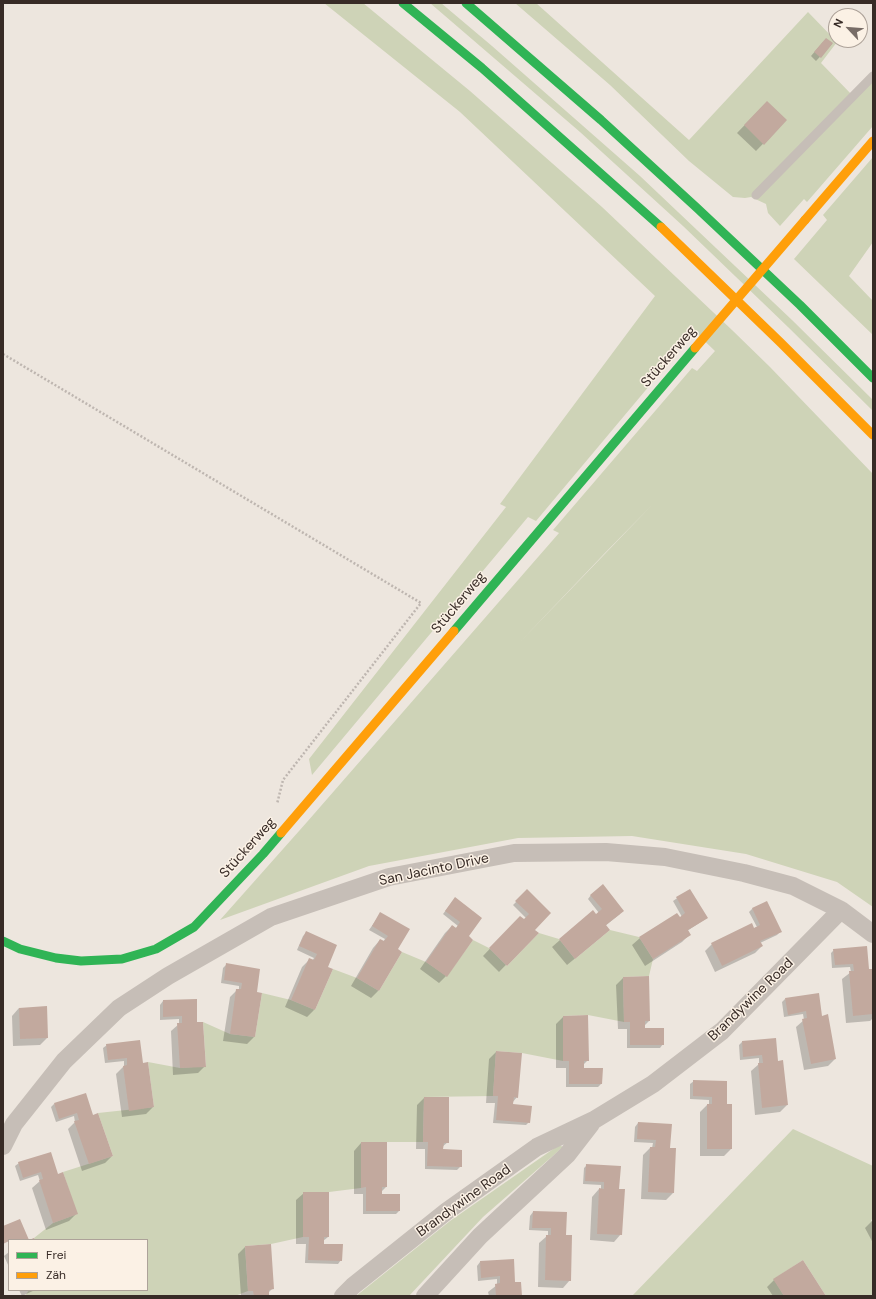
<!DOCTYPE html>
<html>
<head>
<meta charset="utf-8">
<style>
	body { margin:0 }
	#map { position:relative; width:876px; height:1299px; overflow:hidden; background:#ede6de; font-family:"DM Sans",sans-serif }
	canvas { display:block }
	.frame { position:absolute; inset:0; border:4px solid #372b26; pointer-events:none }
	.legend { position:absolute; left:8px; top:1239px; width:140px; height:52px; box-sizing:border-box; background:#fbf1e5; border:1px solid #ada299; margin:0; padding:5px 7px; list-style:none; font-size:12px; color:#372b26 }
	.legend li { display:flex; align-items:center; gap:8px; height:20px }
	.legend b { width:20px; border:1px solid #ada299 }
	.north { position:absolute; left:828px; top:8px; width:40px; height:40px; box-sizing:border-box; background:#fbf1e5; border:1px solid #ada299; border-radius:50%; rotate:296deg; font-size:11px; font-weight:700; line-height:16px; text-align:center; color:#372b26 }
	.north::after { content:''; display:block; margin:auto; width:14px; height:18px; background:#776c66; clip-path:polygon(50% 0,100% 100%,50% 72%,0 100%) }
</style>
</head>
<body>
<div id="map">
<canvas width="876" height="1299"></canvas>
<div class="frame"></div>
<ul class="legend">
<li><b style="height:5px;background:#30b455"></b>Frei</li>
<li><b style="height:5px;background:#ff9f0a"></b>Zäh</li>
</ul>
<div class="north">N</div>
</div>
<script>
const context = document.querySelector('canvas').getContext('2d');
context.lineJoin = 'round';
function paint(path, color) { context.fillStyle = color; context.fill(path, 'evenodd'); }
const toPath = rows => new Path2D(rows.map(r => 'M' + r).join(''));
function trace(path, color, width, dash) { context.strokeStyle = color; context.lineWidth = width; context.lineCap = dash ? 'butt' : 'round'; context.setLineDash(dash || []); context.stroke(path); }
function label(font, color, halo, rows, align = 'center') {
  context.font = font + ' "DM Sans",sans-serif'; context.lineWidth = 3; context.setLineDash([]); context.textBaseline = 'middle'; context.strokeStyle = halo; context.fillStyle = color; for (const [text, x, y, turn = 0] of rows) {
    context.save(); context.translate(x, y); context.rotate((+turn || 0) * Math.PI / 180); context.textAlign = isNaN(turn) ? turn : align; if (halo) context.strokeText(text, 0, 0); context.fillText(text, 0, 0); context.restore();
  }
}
paint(toPath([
	[324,3,363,3,470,91,602,207,732,330,770,367,873,474,873,907,837,882,746,854,632,836,518,838,369,866,220,920,307,822,559,533,553,530,692,368,697,371,715,351,691,328,672,350,676,354,536,521,528,517,312,775,309,759,506,507,500,504,655,296,460,112],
	[653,504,519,643,604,554],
	[430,3,441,3,492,46,640,176,792,320,873,400,873,411,788,327,683,226,580,132],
	[515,3,536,3,689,140,808,12,837,42,821,63,853,96,873,75,873,126,807,202,804,199,780,226,768,213,766,204,751,197,745,198,733,197,689,161,610,85],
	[873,157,873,242,849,276,873,301,873,335,794,259,827,220,823,215],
	[610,930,639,937,653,959,649,976,623,977,624,1022,588,1015,563,1016,563,1061,522,1053,496,1051,493,1096,424,1097,423,1142,361,1142,361,1188,329,1192,303,1192,303,1237,271,1244,245,1246,248,1291,235,1296,25,1296,29,1290,147,1290,147,1240,35,1240,34,1238,53,1223,77,1214,63,1172,113,1156,98,1113,154,1107,148,1062,180,1068,206,1066,203,1022,230,1034,255,1037,262,993,291,1000,315,1010,333,969,357,978,379,991,402,952,426,962,447,976,473,940,489,948,507,966,539,933,559,939,575,959],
	[793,1129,873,1166,873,1219,871,1220,873,1223,873,1296,826,1296,803,1260,774,1279,784,1296,632,1296],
	[559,1145,563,1147,483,1217,409,1296,356,1296,450,1221]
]), '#ced3b7');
paint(toPath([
	[823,42,832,44,816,61,811,56],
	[767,102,786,120,756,151,737,133],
	[689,890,707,918,687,931,689,935,682,942,645,966,632,945,640,938,677,914,679,919,682,917,673,901],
	[527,891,534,930,537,933,499,972,483,956,520,917,524,920,526,918,513,905],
	[591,895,620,914,605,926,601,937,567,965,552,947,593,911,596,915,599,913,588,899],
	[452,902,467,937,446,976,439,983,420,969,445,933,452,926,456,928,458,926,443,914],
	[753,908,780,932,777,935,760,943,762,946,755,953,715,972,705,951,712,944,757,927,749,912],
	[381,913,397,949,378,991,371,998,351,986,373,948,380,940,383,942,385,939,369,930],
	[306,933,326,967,331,969,314,1010,307,1017,285,1007,302,967,309,960,312,961,314,958,297,950,303,936],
	[834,950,868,970,873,970,873,1018,870,1021,846,1023,842,979,851,972,850,967,832,968,831,953],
	[227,964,256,991,254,1037,247,1044,223,1041,230,997,237,990,239,990,239,986,221,983,223,968],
	[623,978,649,1021,644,1026,644,1029,663,1044,660,1048,627,1048,627,1029,618,1029,616,985],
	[785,999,821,1017,835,1059,828,1066,804,1070,796,1027,804,1020,803,1014,784,1017,782,1002],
	[196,1000,196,1021,205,1066,198,1073,173,1075,171,1031,179,1024,179,1019,160,1020,160,1005,163,1001],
	[19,1008,47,1038,40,1045,13,1046,12,1016],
	[587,1016,588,1060,583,1065,583,1069,601,1084,598,1087,566,1087,566,1068,556,1068,556,1024,563,1017],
	[742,1042,777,1062,787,1105,780,1112,755,1115,751,1071,759,1064,759,1058,740,1060,739,1045],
	[107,1045,142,1064,153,1107,146,1114,122,1117,116,1074,124,1066,124,1061,105,1063,103,1048],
	[496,1052,517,1097,512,1103,512,1105,529,1122,526,1125,493,1123,495,1103,486,1103,489,1059],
	[694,1081,726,1103,731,1149,724,1156,700,1156,700,1112,707,1105,709,1105,709,1100,690,1099,690,1084],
	[424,1098,448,1142,442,1147,442,1150,461,1166,457,1170,425,1169,425,1149,416,1149,417,1105],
	[54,1104,93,1116,112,1156,105,1163,82,1171,68,1129,75,1122,74,1116,56,1122,51,1107],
	[638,1123,669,1147,673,1193,666,1200,641,1199,643,1155,650,1148,652,1148,653,1143,634,1142,635,1127],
	[361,1143,386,1187,381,1192,381,1195,399,1211,396,1214,363,1214,363,1194,354,1194,354,1151],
	[19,1163,57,1175,76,1214,69,1221,46,1230,32,1188,40,1181,38,1175,20,1181,15,1166],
	[587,1165,618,1190,621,1234,614,1242,590,1240,592,1197,599,1189,601,1189,601,1185,583,1184,584,1168],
	[304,1193,328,1237,323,1241,323,1245,341,1260,338,1264,305,1263,306,1244,296,1244,296,1200],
	[533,1212,565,1236,570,1280,563,1288,538,1287,539,1243,547,1236,548,1236,548,1231,529,1230,530,1216],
	[873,1220,873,1243,865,1228],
	[245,1247,272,1289,268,1293,268,1296,241,1296,238,1254],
	[9,1252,9,1267,4,1256],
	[513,1260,514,1283,521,1296,489,1296,488,1292,497,1285,497,1279,478,1281,477,1266,480,1262],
	[774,1280,825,1296,773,1296,767,1287],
	[19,1290,35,1290,22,1296]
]), '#0003');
paint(toPath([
	[826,38,833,43,821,58,814,52],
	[767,101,787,120,764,145,744,125],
	[603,884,624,911,606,925,610,930,575,959,559,939,593,910,596,914,602,909,590,895],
	[527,889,551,913,535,930,539,933,507,966,489,948,520,916,524,919,529,914,515,901],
	[690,889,708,918,688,930,691,935,653,959,639,937,677,913,680,917,685,913,676,897],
	[455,897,482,918,469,936,473,940,447,977,426,962,452,925,456,928,460,922,445,911],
	[767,901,782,932,760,941,763,946,722,966,711,943,752,923,754,928,760,925,752,908],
	[380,912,410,929,398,949,402,952,379,991,357,978,380,939,384,941,388,936,372,926],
	[306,931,337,945,328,967,333,969,315,1010,291,1000,309,958,314,960,317,954,299,946],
	[867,946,869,969,873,969,873,1014,853,1016,849,971,854,971,853,964,835,965,833,949],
	[226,963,260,969,257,992,262,993,255,1037,230,1034,236,989,241,989,242,983,224,980],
	[649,976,650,1021,645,1021,645,1028,664,1028,664,1045,630,1045,630,1022,624,1022,623,977],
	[819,993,822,1016,828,1014,836,1059,811,1064,802,1019,807,1018,806,1011,788,1015,785,998],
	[197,999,197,1022,203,1022,206,1067,180,1068,177,1023,182,1023,182,1016,163,1017,163,1000],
	[47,1006,48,1038,20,1039,19,1008],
	[588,1015,589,1061,584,1061,584,1068,603,1068,602,1084,569,1084,569,1061,563,1061,563,1016],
	[776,1038,778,1061,783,1060,788,1105,762,1108,758,1063,763,1063,762,1055,743,1057,742,1041],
	[140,1040,143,1063,148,1062,154,1107,129,1111,123,1066,127,1065,127,1058,108,1060,106,1044],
	[496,1051,522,1053,518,1098,514,1097,513,1104,532,1106,530,1123,496,1120,498,1096,493,1096],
	[693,1080,727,1081,727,1104,732,1104,732,1149,707,1149,707,1104,712,1104,712,1097,693,1096],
	[86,1093,93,1115,98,1113,113,1156,89,1164,74,1121,79,1120,77,1113,59,1119,54,1103],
	[424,1097,449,1097,449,1143,444,1143,443,1149,462,1150,462,1167,427,1166,428,1142,423,1142],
	[638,1122,672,1124,670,1148,676,1148,674,1193,648,1192,650,1147,655,1147,656,1140,637,1139],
	[361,1142,387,1142,387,1187,382,1187,382,1194,400,1194,400,1211,366,1211,366,1187,361,1188],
	[51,1152,58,1174,63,1172,78,1214,53,1223,39,1180,43,1179,41,1172,23,1178,18,1162],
	[586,1164,621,1166,619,1189,625,1189,622,1235,597,1234,599,1188,604,1189,604,1182,585,1181],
	[303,1192,329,1192,329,1237,324,1237,324,1244,343,1244,342,1261,308,1260,309,1237,303,1237],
	[533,1211,567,1212,566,1235,572,1235,571,1281,545,1280,546,1235,551,1235,551,1228,532,1228],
	[20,1219,29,1240,34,1238,35,1240,9,1240,9,1241,3,1244,3,1226],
	[271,1244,274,1289,269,1290,269,1296,254,1296,253,1291,248,1291,245,1246],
	[514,1259,515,1282,521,1282,522,1296,496,1296,495,1284,500,1283,500,1276,481,1278,480,1261],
	[803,1260,826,1296,784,1296,773,1279]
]), '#c2a99e');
trace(toPath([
	[3,354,421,603,283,780,277,804]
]), '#beb6b0', 2.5, [2, 2]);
trace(toPath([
	[756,195,873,76]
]), '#c6beb7', 9);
trace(toPath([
	[3,1146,14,1124,64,1061,119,1008,168,976,271,917,389,877,514,853,606,852,665,857,744,873,793,886,841,910,873,934],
	[343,1296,353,1286,447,1211,537,1147,594,1120,653,1084,722,1031,841,910],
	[425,1296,480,1236,567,1155,591,1124]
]), '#c6beb7', 18);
trace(toPath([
	[403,3,482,68,661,227],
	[466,3,601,120,697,208,800,305,873,378],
	[454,631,695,348],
	[3,941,20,949,56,958,81,961,122,959,156,949,194,927,263,854,281,833]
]), '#30b455', 9);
trace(toPath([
	[805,220,873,141],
	[661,227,781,343,873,435],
	[281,833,454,631]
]), '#ff9f0a', 9);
trace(toPath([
	[695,348,805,220]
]), '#ff9f0a', 9);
label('14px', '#372b26', '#fbf1e5', [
	["Stückerweg",669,357,-49],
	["Stückerweg",459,603,-50],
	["Stückerweg",248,848,-48],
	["San Jacinto Drive",434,870,-12],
	["Brandywine Road",751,1000,-44],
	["Brandywine Road",464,1201,-36]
]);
</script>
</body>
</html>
